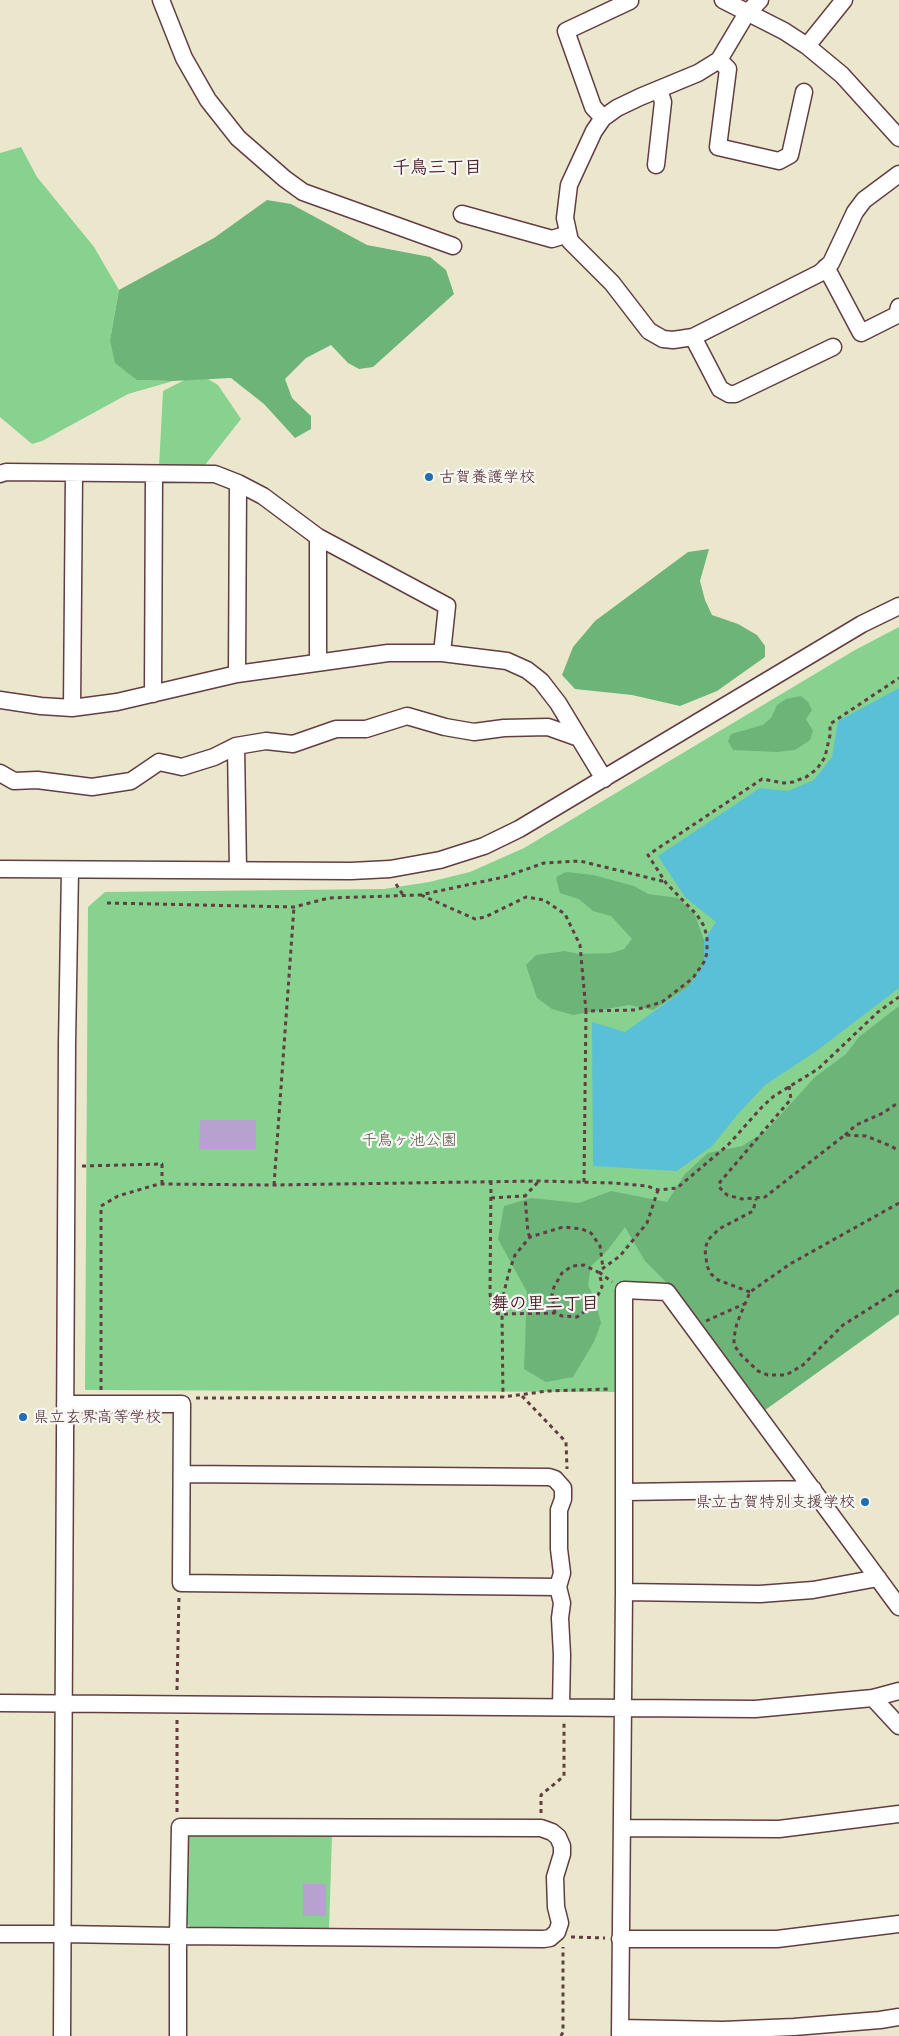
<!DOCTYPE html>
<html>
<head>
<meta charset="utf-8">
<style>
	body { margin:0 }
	canvas { display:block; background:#ebe7cd }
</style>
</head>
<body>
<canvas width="899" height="2036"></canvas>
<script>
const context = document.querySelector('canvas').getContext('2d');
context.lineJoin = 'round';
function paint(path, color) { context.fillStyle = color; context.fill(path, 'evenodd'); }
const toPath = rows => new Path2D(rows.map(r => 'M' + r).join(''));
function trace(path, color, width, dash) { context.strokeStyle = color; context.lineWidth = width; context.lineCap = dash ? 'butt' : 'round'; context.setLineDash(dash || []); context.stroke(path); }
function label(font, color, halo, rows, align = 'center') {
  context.font = font + ' "Comic Neue","Klee One",sans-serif'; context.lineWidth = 4.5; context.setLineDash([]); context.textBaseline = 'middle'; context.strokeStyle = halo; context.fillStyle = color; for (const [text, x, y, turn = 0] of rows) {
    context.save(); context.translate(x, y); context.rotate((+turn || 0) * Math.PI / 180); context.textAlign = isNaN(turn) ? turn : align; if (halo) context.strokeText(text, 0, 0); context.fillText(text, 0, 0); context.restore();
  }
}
paint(toPath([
	[21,147,37,177,94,247,119,290,110,340,137,380,173,381,128,394,42,441,32,444,0,417,0,153],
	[198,373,218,385,241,419,205,465,159,467,163,391],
	[899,627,899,1314,765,1410,669,1285,618,1282,619,1392,85,1390,88,907,105,892,384,889,429,882,470,872,524,848,855,650],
	[192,1834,332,1835,329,1930,191,1929,186,1922,186,1838]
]), '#87d28e');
paint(toPath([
	[267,200,291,204,367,245,430,257,446,270,454,294,373,367,359,369,348,363,331,345,306,358,285,379,292,398,311,416,311,429,295,438,264,404,231,378,173,381,137,380,115,363,110,340,119,290,214,238],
	[709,549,700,581,705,600,712,615,738,624,757,635,765,646,765,657,717,691,680,706,632,695,575,689,562,675,573,647,595,621,688,552],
	[801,696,808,702,812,710,806,719,813,731,810,740,795,750,777,752,733,750,728,741,731,734,763,725,771,718,777,705,786,699],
	[566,872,593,875,634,886,648,894,678,898,695,915,704,940,704,964,688,987,653,1010,629,1005,573,1015,552,1009,537,998,526,965,536,955,565,951,579,954,611,953,624,949,632,939,611,916,593,911,579,899,560,893,556,877],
	[899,1006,899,1314,765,1410,669,1285,645,1261,625,1227,607,1251,591,1266,588,1285,594,1297,601,1323,594,1342,573,1377,546,1382,524,1369,527,1292,498,1239,504,1206,531,1198,579,1203,611,1191,667,1202,685,1174,708,1153,742,1146,766,1131,815,1077,846,1054,859,1037]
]), '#6db479');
paint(toPath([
	[899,688,899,988,815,1052,765,1085,738,1114,712,1146,677,1171,593,1166,592,1022,625,1032,688,987,704,964,704,940,716,922,685,897,658,856,760,788,788,791,814,780,832,757,838,721]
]), '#5ac0d7');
paint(toPath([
	[200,1120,256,1120,256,1149,199,1149],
	[303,1884,326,1884,326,1916,303,1916]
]), '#b7a2cf');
const minor = toPath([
	[161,0,184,58,208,100,238,138,285,179,303,192,453,246],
	[723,0,784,31,807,46,842,75,899,138],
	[760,0,747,13,719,60,698,73,640,97,617,108,603,118,594,131,569,185,565,218,570,241,612,283,649,331,663,339,673,340,693,337,820,273,831,263,855,212,864,200,899,174],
	[807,46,844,0],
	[719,60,728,69,718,147,779,161,790,155,804,92],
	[603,118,593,107,566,31,630,1],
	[656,165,663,102,659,89],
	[462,214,552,239,568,234],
	[826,267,861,333,897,315,899,307],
	[693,337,720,389,729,394,735,394,833,347],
	[0,474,6,472,215,474,238,483,263,496,318,537,447,606,442,653],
	[318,662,318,537],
	[237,674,238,483],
	[153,694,154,474],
	[0,700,41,706,72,708,117,702,237,674,388,653,442,653,507,661,527,670,541,681,558,703,604,779],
	[72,708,74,474],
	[236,746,238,870],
	[0,773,14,781,37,780,92,787,131,781,159,762,182,767,214,757,236,746,266,741,293,744,336,729,366,729,407,716,445,727,474,732,504,728,548,727,579,738],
	[0,869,351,871,390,869,440,860,484,846,519,829,862,624,899,606],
	[65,1404,182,1404,181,1583,558,1587],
	[183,1474,549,1477,555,1479,563,1488,563,1499,559,1510,559,1549,562,1573,558,1587,562,1603,560,1618,562,1655,561,1707],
	[625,1492,813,1489],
	[624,1592,760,1594,813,1590,878,1578],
	[873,1698,899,1726],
	[0,1703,755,1709,873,1698,899,1691],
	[623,1828,779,1829,899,1814],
	[0,1934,63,1934,178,1936,544,1939,550,1938,557,1932,560,1923,556,1907,555,1877,562,1854,562,1846,558,1837,552,1832,541,1828,180,1827,178,1936,178,2036],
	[620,1939,777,1939,899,1924],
	[620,2028,723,2030,794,2027,880,2020,899,2017],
	[62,2036,67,1044,70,870],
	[620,2036,624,1592,624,1290,667,1292,899,1607]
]);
trace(minor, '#623d43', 19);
trace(toPath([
	[396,884,403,895],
	[421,895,475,919,485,917,526,897,544,900,565,914,580,945,586,1011],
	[107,903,294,907,329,898,420,895,504,877,544,863,580,861,666,882],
	[789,1086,791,1099,720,1182,719,1187,727,1195,742,1199,765,1197,845,1135,866,1136,891,1146,899,1151],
	[845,1135,856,1125,883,1113,899,1102],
	[82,1166,162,1164,162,1185],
	[491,1181,490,1293,492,1313,502,1314,503,1397],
	[584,1182,586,1011,635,1010,662,1002,693,978,704,962,707,953,707,937,704,926,697,915,666,883,648,855,762,779,784,783,793,782,806,777,817,769,825,757,830,735,830,724,899,678],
	[274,1185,294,907],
	[491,1198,525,1196],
	[899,1203,790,1264,750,1292,737,1323,734,1337,734,1345,741,1355,758,1371,768,1375,786,1375,803,1365,843,1325,899,1290],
	[530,1237,528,1233,525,1196,539,1181],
	[602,1269,620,1256,647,1223,658,1190],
	[599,1272,612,1282],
	[750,1292,718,1280,711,1274,707,1266,705,1249,708,1240,719,1229,753,1211,756,1199],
	[555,1313,552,1295,554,1287,562,1273,572,1266,584,1265,598,1272,601,1280,602,1287,593,1305,577,1317,562,1316,555,1313,502,1314,504,1292,509,1272,515,1255,530,1237,563,1227,582,1229,591,1233,600,1246,603,1268],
	[706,1321,744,1304],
	[101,1390,101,1206,118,1196,159,1184,274,1185,539,1181,614,1183,647,1186,658,1190,677,1188,728,1145,762,1107,774,1096,818,1069,878,1012,899,997],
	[522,1396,566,1442,567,1469],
	[196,1398,503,1397,548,1391,609,1389],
	[177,1690,179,1596],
	[177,1812,177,1719],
	[541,1813,541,1795,564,1776,564,1723],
	[571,1937,605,1938],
	[561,2036,563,2032,563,1947]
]), '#623d43', 3, [4, 4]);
trace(minor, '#fff', 16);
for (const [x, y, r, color] of [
	[429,477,5,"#1f6fb2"],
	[23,1417,5,"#1f6fb2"],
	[865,1502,5,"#1f6fb2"]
]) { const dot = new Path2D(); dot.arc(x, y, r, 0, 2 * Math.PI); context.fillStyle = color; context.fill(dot); trace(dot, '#f6f6f2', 2); }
label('16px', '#4a1f2b', '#f6f6f2', [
	["古賀養護学校",439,477],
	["県立玄界高等学校",33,1417],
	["県立古賀特別支援学校",855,1502,"right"]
], 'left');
label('16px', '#5c5549', '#f6f6f2', [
	["千鳥ヶ池公園",409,1140]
]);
label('bold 18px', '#4a1f2b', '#f6f6f2', [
	["千鳥三丁目",437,168],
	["舞の里二丁目",545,1304]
]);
</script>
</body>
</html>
